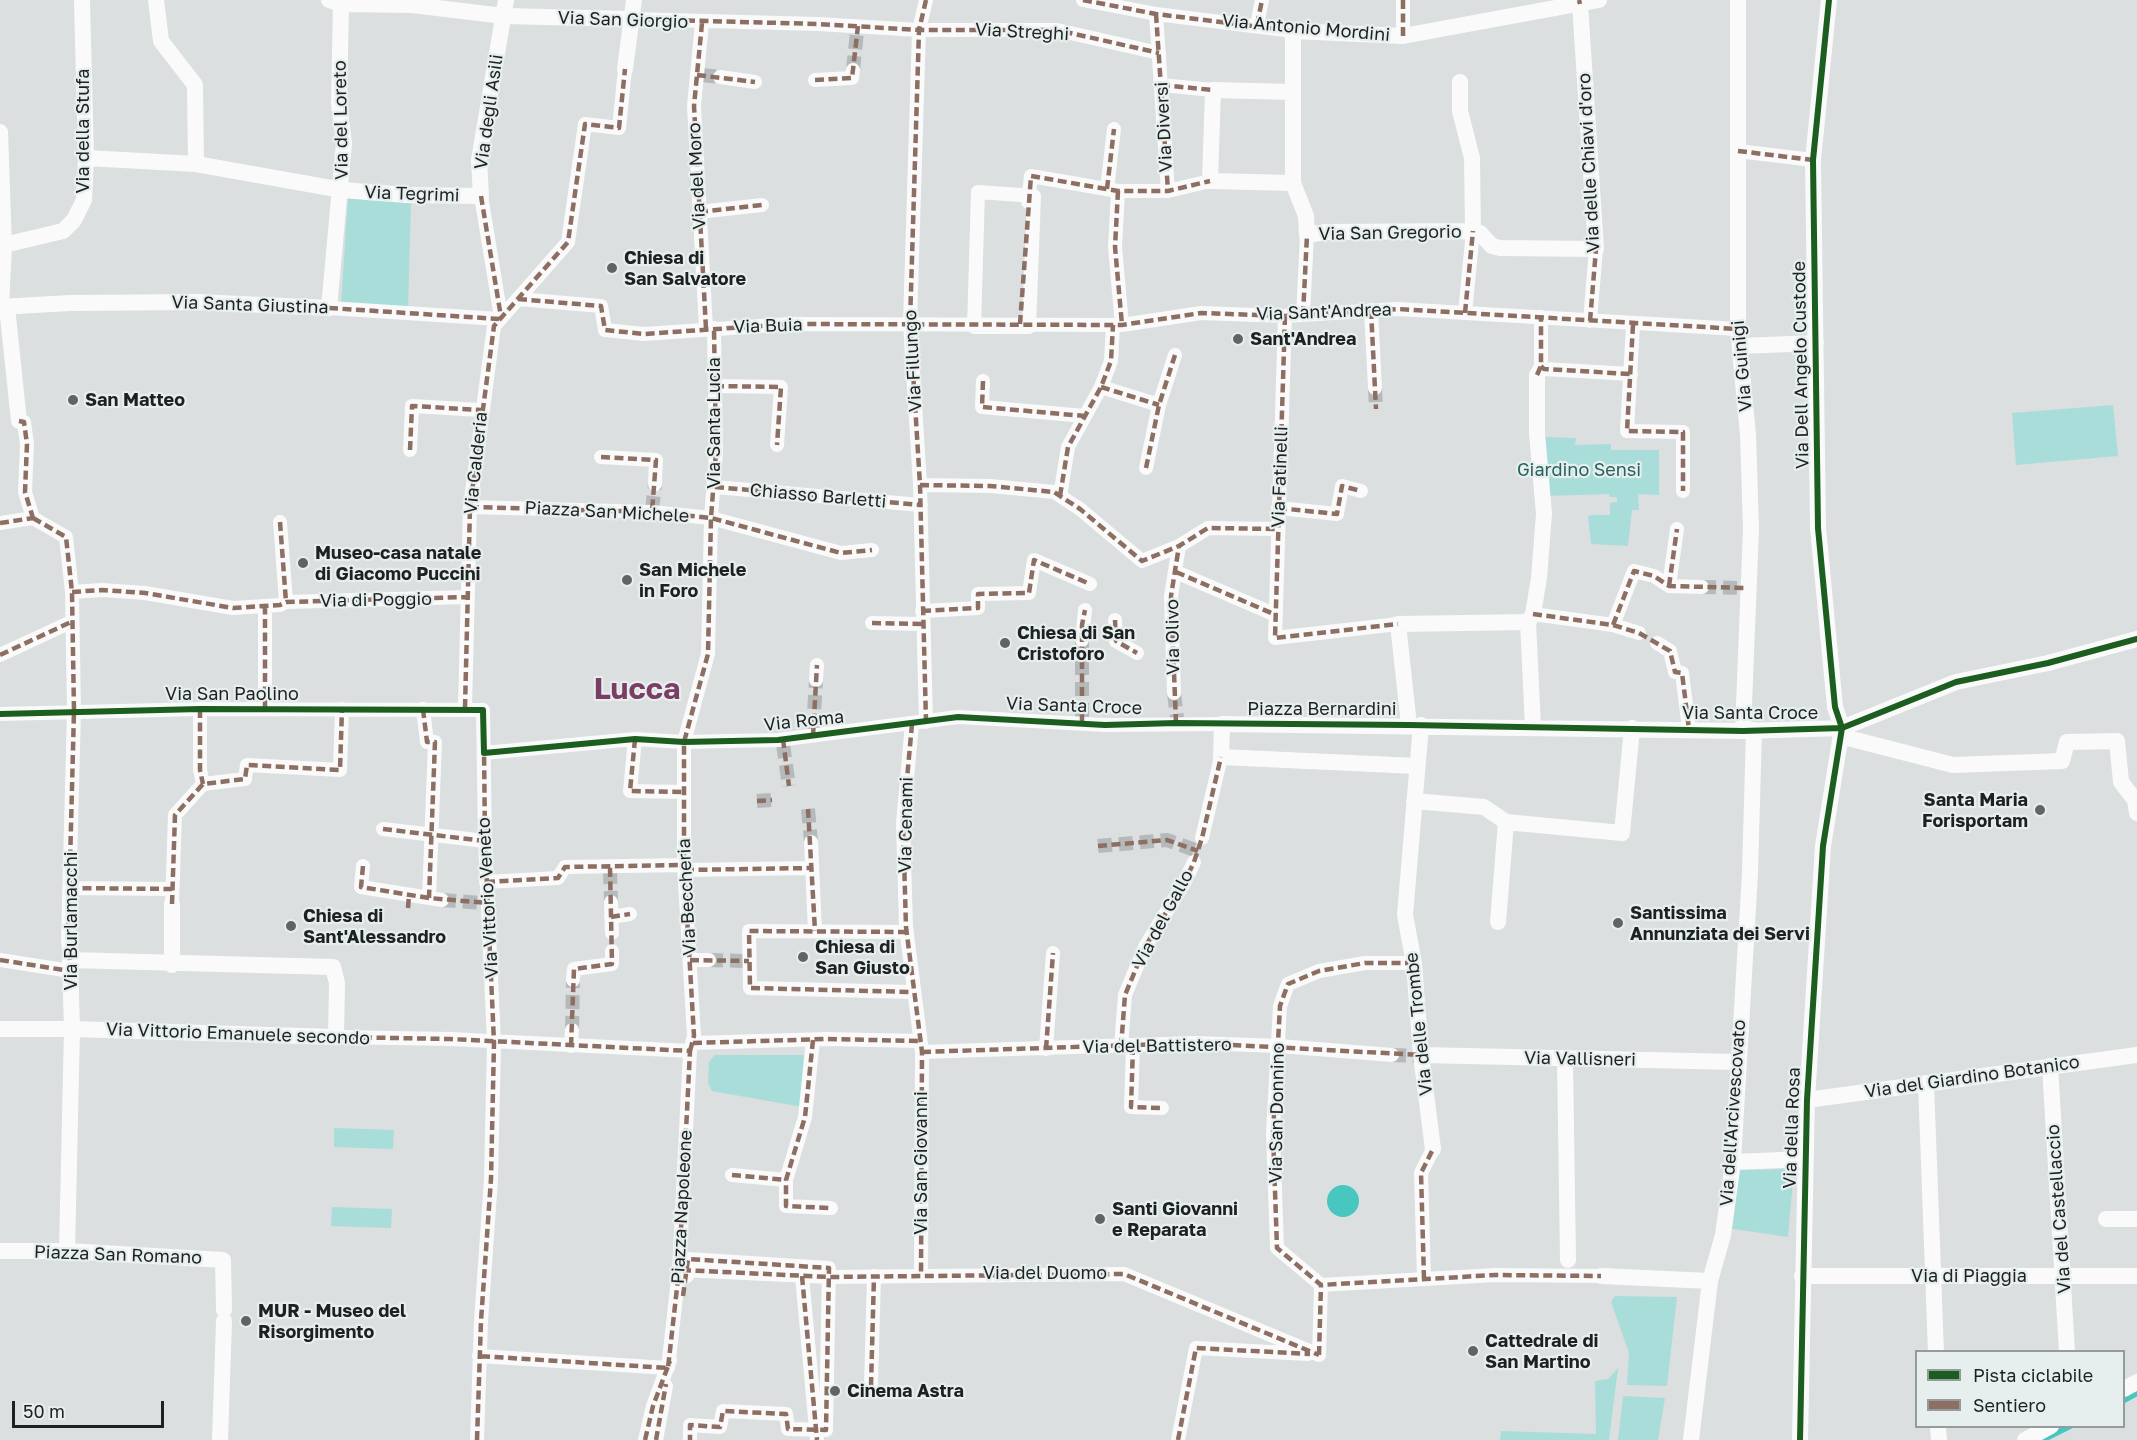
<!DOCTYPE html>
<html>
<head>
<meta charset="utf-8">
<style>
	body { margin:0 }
	#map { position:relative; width:2137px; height:1440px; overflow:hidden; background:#dbdfdf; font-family:"Golos Text",sans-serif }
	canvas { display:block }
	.legend { position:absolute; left:1915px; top:1350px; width:210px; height:78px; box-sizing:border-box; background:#e6eeee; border:2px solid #969c9c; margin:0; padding:8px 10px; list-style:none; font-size:18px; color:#1e2121 }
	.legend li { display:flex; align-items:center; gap:12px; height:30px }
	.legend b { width:30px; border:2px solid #969c9c }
	.scale { position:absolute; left:12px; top:1401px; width:152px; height:27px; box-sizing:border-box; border:3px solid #1e2121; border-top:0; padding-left:8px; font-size:18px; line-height:21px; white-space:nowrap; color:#1e2121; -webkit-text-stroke:4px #e6eeee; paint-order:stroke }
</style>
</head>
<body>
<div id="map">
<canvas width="2137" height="1440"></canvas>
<ul class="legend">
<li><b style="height:8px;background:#1b5e20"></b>Pista ciclabile</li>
<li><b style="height:8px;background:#8d6e63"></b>Sentiero</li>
</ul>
<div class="scale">50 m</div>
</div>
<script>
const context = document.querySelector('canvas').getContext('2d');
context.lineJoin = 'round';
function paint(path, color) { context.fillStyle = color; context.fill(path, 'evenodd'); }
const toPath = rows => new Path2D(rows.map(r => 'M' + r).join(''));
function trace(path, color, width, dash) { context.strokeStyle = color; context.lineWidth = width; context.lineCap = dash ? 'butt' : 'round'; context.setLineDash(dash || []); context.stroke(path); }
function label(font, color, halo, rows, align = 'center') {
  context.font = font + ' "Golos Text",sans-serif'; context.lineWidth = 4.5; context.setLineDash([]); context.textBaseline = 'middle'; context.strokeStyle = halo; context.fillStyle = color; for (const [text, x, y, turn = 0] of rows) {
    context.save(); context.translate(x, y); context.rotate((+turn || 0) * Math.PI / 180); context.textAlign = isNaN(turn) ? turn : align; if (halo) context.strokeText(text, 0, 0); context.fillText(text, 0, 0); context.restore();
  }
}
paint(toPath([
	[348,198,411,201,408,308,341,304],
	[2113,405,2118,456,2016,465,2012,413],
	[1543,437,1576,438,1575,445,1611,444,1611,450,1659,450,1659,495,1638,494,1639,510,1632,510,1628,546,1591,544,1588,516,1593,515,1593,513,1594,515,1610,515,1610,503,1617,502,1617,497,1610,497,1609,494,1546,496],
	[715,1055,804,1055,802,1107,712,1091,708,1083,709,1062],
	[334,1128,394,1130,393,1149,334,1147],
	[1794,1169,1788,1237,1727,1228,1736,1170],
	[332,1207,392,1209,391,1228,331,1226],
	[1615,1296,1677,1297,1667,1386,1627,1385,1629,1353,1611,1302],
	[1618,1368,1609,1440,1500,1440,1501,1431,1596,1434,1595,1381,1608,1379],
	[1623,1396,1665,1398,1658,1440,1618,1440]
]), '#a9ddda');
paint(toPath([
	'1327 1201a16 16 0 1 1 32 0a16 16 0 1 1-32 0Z'
]), '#48c6c0');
trace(toPath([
	[2124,1400,2137,1393],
	[2042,1440,2070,1426]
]), '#48c6c0', 6);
trace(toPath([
	[853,70,857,32],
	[702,75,720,77],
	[1375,388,1376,409],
	[652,510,655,484],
	[1702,587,1742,588],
	[1174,693,1177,718],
	[1082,717,1082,640],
	[813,730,816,680],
	[783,744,789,786],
	[757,801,772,800],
	[808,809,811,842],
	[1098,846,1167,840,1198,851],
	[610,870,611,902],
	[442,900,482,903],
	[709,960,743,961],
	[572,1030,573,980],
	[1392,1055,1417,1056]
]), '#b5b9b9', 14, [14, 7]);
trace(toPath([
	[926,0,919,30,910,323,920,485,926,722],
	[1083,0,1156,14,1293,31],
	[1403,0,1403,36],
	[1156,14,1168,191],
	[632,19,818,24,919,30,1057,30,1159,53],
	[702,23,694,106,706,329],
	[1257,25,1262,0],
	[720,77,755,82],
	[815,80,852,78,853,70],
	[1161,85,1213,90],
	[1738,151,1813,160],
	[1107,189,1114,129],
	[1118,191,1115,247,1122,325],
	[978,192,1034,196,1029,327,974,327,978,192],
	[481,196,501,317],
	[1028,202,1031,176,1118,191,1168,191,1210,181],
	[699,212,762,205],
	[518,299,601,306,605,330,644,334,790,324,1122,325,1201,313,1285,316,1398,309,1738,329],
	[329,308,499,319],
	[1371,310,1375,388],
	[1465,313,1473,231],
	[1303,315,1307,235],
	[1285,316,1275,638,1398,624],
	[1590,321,1596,249],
	[1633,325,1627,431,1683,432,1683,491],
	[1541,366,1544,369,1631,374],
	[1537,374,1541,366,1541,317],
	[983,381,982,407,1085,416],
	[715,386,781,387,777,445],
	[1101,387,1159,405],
	[19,421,24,422,27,444,25,492,33,518],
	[410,450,412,406,481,410],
	[601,457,656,460,655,484],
	[1146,468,1159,405,1175,355],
	[920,485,990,486,1054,492,1080,509,1142,561,1179,546,1208,528,1278,529],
	[715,487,921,505],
	[1060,496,1068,447,1101,387,1111,361,1113,325],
	[470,507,652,512,711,518,841,553,872,550],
	[1278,508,1337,514,1342,486,1361,491],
	[33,518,66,537,72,592,74,711,68,941,70,960],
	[280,522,286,602],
	[0,523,33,518],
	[1176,572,1276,615],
	[1669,586,1677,529],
	[72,592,102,590,145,593,233,608,280,605,286,602,467,597],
	[922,611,978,608,978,594,1029,593,1034,560,1090,584],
	[1533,614,1613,625,1639,633],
	[1115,620,1116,641,1137,653],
	[872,623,922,624],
	[1613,625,1634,571,1654,576,1669,586,1702,587],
	[1082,640,1085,610],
	[1657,643,1670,651,1675,672,1682,673,1689,729],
	[0,655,71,622],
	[816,680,817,665],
	[1174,693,1171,596,1179,546],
	[465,708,470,507,494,326,568,242,585,124,619,128,625,69],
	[200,709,200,770,203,784],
	[265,709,265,606],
	[423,709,427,742,435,742,429,898],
	[0,714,200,709,483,710,485,841,494,1043,491,1179,481,1321,477,1440],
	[912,724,903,823,906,927,922,1052,921,1275],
	[635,739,630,791,684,792],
	[484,753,635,739,684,742,778,740,958,717,1105,725,1222,724],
	[383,829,485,841],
	[1202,838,1221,757],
	[811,842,815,931],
	[363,866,361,887,442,900],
	[685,870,811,868],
	[486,882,558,878,565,867,684,865],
	[69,888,172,889],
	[611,902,612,933],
	[172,904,175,815,203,784,245,779,247,765,340,770,342,709],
	[611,917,630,914],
	[907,932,749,931,750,988,913,992],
	[0,960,70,971],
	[690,960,709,960],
	[1414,963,1365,963,1319,971,1288,984,1280,1006,1273,1133,1277,1248,1321,1285,1495,1275,1601,1276],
	[573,980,574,969,612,964,612,951],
	[336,1037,450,1039,690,1051,679,1270,668,1368,479,1356],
	[813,1040,805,1117,786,1180,786,1206,831,1208],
	[693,1043,826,1039,919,1041],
	[571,1046,572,1030],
	[1133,1046,1131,1107,1162,1108],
	[1121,1047,1125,995,1145,947,1184,883,1194,862],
	[1046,1049,1053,953],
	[690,1051,694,1036,684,865,684,742,708,654,711,518,716,452,714,328],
	[922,1052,1196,1043,1279,1046,1392,1055],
	[732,1175,786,1180],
	[681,1270,829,1277,1124,1274,1319,1355],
	[687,1276,688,1259,829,1268,826,1430,788,1429,786,1414,723,1411,720,1427,690,1425,690,1440],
	[802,1276,817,1440],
	[1424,1279,1421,1173,1433,1149],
	[1319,1355,1321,1285],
	[871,1386,874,1276],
	[645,1440,653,1406,670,1360],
	[656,1440,666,1386],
	[1178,1440,1196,1348,1308,1354]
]), '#fafafa', 14);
trace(toPath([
	[156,0,161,41,195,85,196,164],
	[329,0,341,4,412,5,504,16,632,19],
	[1738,0,1738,329,1748,435,1751,528,1743,731],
	[1829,0,1813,160,1818,528,1835,707,1842,728],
	[1580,4,1596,249,1500,248,1492,246,1480,233,1473,231,1326,232,1307,235,1306,216,1293,183,1293,31,1403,36,1599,0],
	[625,69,634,0],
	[1460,82,1460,111,1472,158,1473,231],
	[1292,92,1213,90,1210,181,1293,183],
	[0,132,4,245,1,307],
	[86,158,196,164,342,190,406,195,481,196,479,160,506,0],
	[4,245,63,231,74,220,84,200,86,158,82,0],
	[0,307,70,303,197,302,329,308,344,143,339,104,341,4],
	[7,307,19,421],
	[1740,346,1816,343],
	[1409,725,1398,624,1528,622],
	[1421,725,1405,915,1414,963,1421,1055,1433,1149],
	[1533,727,1528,622,1533,614,1539,578,1544,514,1537,433,1537,375],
	[1840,736,1953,765,2062,761,2067,742,2117,741,2121,782,2135,800,2137,813],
	[1416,766,1221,757,1222,724,1743,731,1842,728,1956,682,2048,663,2137,639],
	[1414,801,1484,807,1506,822],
	[1498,922,1506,822,1622,833,1632,728],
	[172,965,172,904],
	[0,1029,72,1029,336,1037,337,983,333,967,70,960,72,1029,67,1251],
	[1421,1055,1738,1062],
	[1565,1060,1568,1260],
	[2050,1066,2067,1352],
	[1926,1083,1936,1352],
	[1807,1100,2137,1055],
	[1733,1162,1805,1159],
	[2106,1219,2137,1219],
	[0,1251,67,1251,223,1260,224,1310],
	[1601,1276,1710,1281],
	[1802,1276,2137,1276],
	[2124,1389,2137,1382],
	[1938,1426,1939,1440],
	[220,1440,224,1321],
	[1691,1440,1710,1281,1723,1235,1733,1162,1750,873,1754,730],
	[1800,1440,1807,1100,1823,846,1842,728],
	[2025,1440,2051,1426]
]), '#fafafa', 16);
trace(toPath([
	[926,0,919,30,910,323,920,485,926,722],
	[1083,0,1156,14,1293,31],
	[1403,0,1403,36],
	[1579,0,1580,4],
	[1156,14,1168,191],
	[632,19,818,24,919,30,1057,30,1159,53],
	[702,23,694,106,706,329],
	[1257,25,1262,0],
	[697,75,755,82],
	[815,80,852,78,858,26],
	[1161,85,1213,90],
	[1738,151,1813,160],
	[1107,189,1114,129],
	[1118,191,1115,247,1122,325],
	[481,196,501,317],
	[699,212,762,205],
	[518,299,601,306,605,330,644,334,790,324,1122,325,1201,313,1285,316,1398,309,1738,329],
	[329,308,499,319],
	[1371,310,1376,409],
	[1465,313,1473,231],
	[1303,315,1307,235],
	[1285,316,1275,638,1398,624],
	[1590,321,1596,249],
	[1020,324,1031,176,1118,191,1168,191,1210,181],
	[1633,325,1627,431,1683,432,1683,491],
	[1541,366,1544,369,1631,374],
	[1537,375,1541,366,1541,317],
	[983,381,982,407,1085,416],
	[715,386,781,387,777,445],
	[1101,387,1159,405],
	[19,421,24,422,27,444,25,492,33,518],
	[410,450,412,406,481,410],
	[601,457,656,460,652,512],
	[1146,468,1159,405,1175,355],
	[920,485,990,486,1054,492,1080,509,1142,561,1179,546,1208,528,1278,529],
	[715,487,921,505],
	[1060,496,1068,447,1101,387,1111,361,1113,325],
	[470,507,652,512,711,518,841,553,872,550],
	[1278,508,1337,514,1342,486,1361,491],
	[33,518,66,537,72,592,74,711,68,941,70,960],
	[280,522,286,602],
	[0,523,33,518],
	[1176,572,1276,615],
	[1669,586,1677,529],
	[72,592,102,590,145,593,233,608,280,605,286,602,467,597],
	[922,611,978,608,978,594,1029,593,1034,560,1090,584],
	[1533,614,1613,625,1639,633,1670,651,1675,672,1682,673,1689,729],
	[1115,620,1116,641,1137,653],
	[872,623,922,624],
	[1613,625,1634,571,1654,576,1669,586,1747,588],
	[0,655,71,622],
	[465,708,470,507,494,326,568,242,585,124,619,128,625,69],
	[200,709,200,770,203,784],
	[265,709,265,606],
	[423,709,427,742,435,742,429,898],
	[1082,723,1082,625,1085,610],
	[1176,723,1171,596,1179,546],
	[912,724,903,823,906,927,922,1052,921,1275],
	[813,736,817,665],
	[635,739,630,791,684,792],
	[783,739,789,786],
	[757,801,772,800],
	[808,809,815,931],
	[383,829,485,841],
	[1098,846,1167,840,1198,851],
	[363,866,361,887,429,898,488,903],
	[685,870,811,868],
	[486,882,558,878,565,867,684,865],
	[69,888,172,889],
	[172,904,175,815,203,784,245,779,247,765,340,770,342,709],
	[408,908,409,895],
	[611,917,630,914],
	[907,932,749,931,750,988,913,992],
	[0,960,70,971],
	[690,960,749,961],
	[1414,963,1365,963,1319,971,1288,984,1280,1006,1273,1133,1277,1248,1321,1285,1495,1275,1601,1276],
	[336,1037,450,1039,690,1051,679,1270,668,1368,479,1356],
	[813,1040,805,1117,786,1180,786,1206,831,1208],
	[693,1043,826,1039,919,1041],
	[571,1046,574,969,612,964,610,867],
	[1133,1046,1131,1107,1162,1108],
	[1121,1047,1125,995,1145,947,1184,883,1194,862,1202,838,1221,757],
	[1046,1049,1053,953],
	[690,1051,694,1036,684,865,684,742,708,654,711,518,716,452,714,328],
	[922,1052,1196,1043,1421,1055],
	[732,1175,786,1180],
	[682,1270,829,1277,1124,1274,1319,1355],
	[802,1276,817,1440],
	[1424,1279,1421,1173,1433,1149],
	[683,1296,688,1259,829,1268,826,1430,788,1429,786,1414,723,1411,720,1427,690,1425,690,1440],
	[1319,1355,1321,1285],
	[871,1386,874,1276],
	[477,1440,481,1321,491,1179,494,1043,485,841,484,748],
	[645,1440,653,1406,670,1361],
	[656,1440,666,1384],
	[1178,1440,1196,1348,1310,1354]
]), '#8d6e63', 4.5, [9, 4.5]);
trace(toPath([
	[1829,0,1813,160,1818,528,1835,707,1842,728],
	[0,714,200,709,483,710,484,753,635,739,684,742,778,740,958,717,1105,725,1176,723,1409,725,1743,731,1842,728,1956,682,2048,663,2137,639],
	[1800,1440,1807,1100,1823,846,1842,728]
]), '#1b5e20', 6);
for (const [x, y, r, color] of [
	[612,268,6,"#606464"],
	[1238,339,6,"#606464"],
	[73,400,6,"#606464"],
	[303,563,6,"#606464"],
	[627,580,6,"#606464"],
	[1005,643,6,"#606464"],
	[2040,810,6,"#606464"],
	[1618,923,6,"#606464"],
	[291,926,6,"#606464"],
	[803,957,6,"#606464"],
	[1100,1219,6,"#606464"],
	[246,1321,6,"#606464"],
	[1473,1351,6,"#606464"],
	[835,1391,6,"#606464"]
]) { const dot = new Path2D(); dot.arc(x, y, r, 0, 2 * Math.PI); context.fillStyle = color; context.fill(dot); trace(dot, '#e6eeee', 2); }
label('18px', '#1e2121', '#e6eeee', [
	["Via San Giorgio",623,20,2],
	["Via Antonio Mordini",1306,28,5],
	["Via Streghi",1022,32,3],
	["Via degli Asili",489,112,-82],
	["Via del Loreto",341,120,-91],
	["Via Diversi",1164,127,-93],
	["Via della Stufa",83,131,-90],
	["Via delle Chiavi d'oro",1589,163,-93],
	["Via del Moro",697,176,-93],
	["Via Tegrimi",412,194,2],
	["Via San Gregorio",1390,233,-1],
	["Via Santa Giustina",250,305,2],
	["Via Sant'Andrea",1324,312,-2],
	["Via Buia",768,326,-2],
	["Via Fillungo",913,361,-93],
	["Via Dell Angelo Custode",1801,365,-91],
	["Via Guinigi",1742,366,-95],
	["Via Santa Lucia",714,423,-90],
	["Via Calderia",476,463,-84],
	["Via Fatinelli",1280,477,-88],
	["Chiasso Barletti",818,496,5],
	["Piazza San Michele",607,512,3],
	["Via di Poggio",376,600,-1],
	["Via Olivo",1173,637,-91],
	["Via San Paolino",232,694],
	["Via Santa Croce",1074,706,2],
	["Piazza Bernardini",1322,709],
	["Via Santa Croce",1750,713],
	["Via Roma",804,721,-6],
	["Via Cenami",906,825,-89],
	["Via Beccheria",687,897,-93],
	["Via Vittorio Veneto",488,898,-93],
	["Via del Gallo",1163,919,-62],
	["Via Burlamacchi",71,921,-90],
	["Via delle Trombe",1419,1024,-96],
	["Via Vittorio Emanuele secondo",238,1034,2],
	["Via del Battistero",1157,1046,-1],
	["Via Vallisneri",1580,1059,1],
	["Via del Giardino Botanico",1972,1077,-8],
	["Via San Donnino",1277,1113,-89],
	["Via dell'Arcivescovato",1733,1113,-86],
	["Via della Rosa",1792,1128,-88],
	["Via San Giovanni",921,1163,-90],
	["Piazza Napoleone",682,1207,-87],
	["Via del Castellaccio",2059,1209,-94],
	["Piazza San Romano",118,1255,2],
	["Via del Duomo",1045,1273],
	["Via di Piaggia",1969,1276]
]);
label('bold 18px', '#1e2121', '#e6eeee', [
	["Chiesa di",624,258],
	["San Salvatore",624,279],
	["Sant'Andrea",1250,339],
	["San Matteo",85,400],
	["Museo-casa natale",315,553],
	["di Giacomo Puccini",315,574],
	["San Michele",639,570],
	["in Foro",639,591],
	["Chiesa di San",1017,633],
	["Cristoforo",1017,654],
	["Santa Maria",2028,800,"right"],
	["Forisportam",2028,821,"right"],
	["Santissima",1630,913],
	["Annunziata dei Servi",1630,934],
	["Chiesa di",303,916],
	["Sant'Alessandro",303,937],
	["Chiesa di",815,947],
	["San Giusto",815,968],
	["Santi Giovanni",1112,1209],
	["e Reparata",1112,1230],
	["MUR - Museo del",258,1311],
	["Risorgimento",258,1332],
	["Cattedrale di",1485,1341],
	["San Martino",1485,1362],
	["Cinema Astra",847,1391]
], 'left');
label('18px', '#27625e', '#e6eeee', [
	["Giardino Sensi",1579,470]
]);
label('bold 30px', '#7c3d64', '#e6eeee', [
	["Lucca",637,689]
]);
</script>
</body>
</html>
